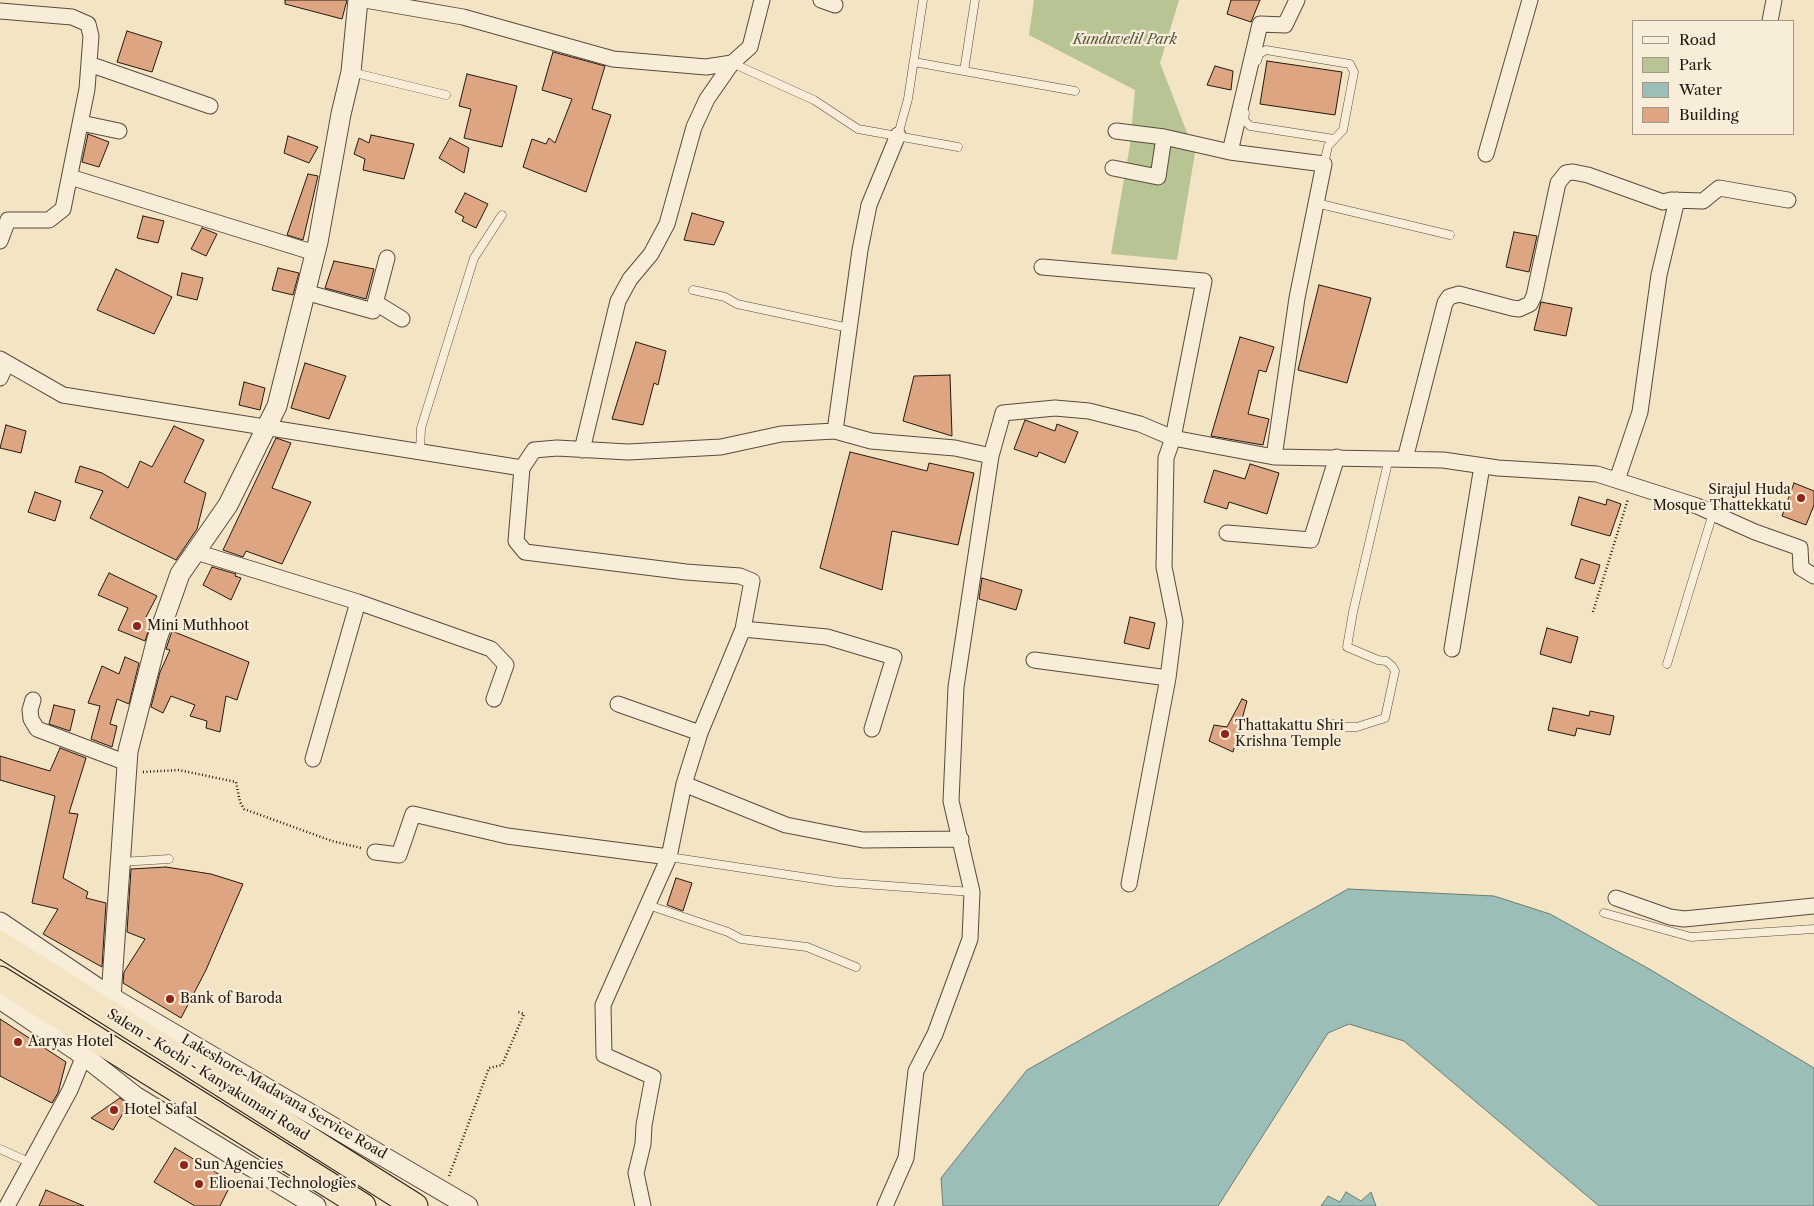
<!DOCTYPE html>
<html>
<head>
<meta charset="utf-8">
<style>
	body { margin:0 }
	#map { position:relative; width:1814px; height:1206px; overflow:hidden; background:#f3e4c4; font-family:"Libre Caslon Text",serif }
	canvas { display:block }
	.legend { position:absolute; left:1632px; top:20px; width:162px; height:115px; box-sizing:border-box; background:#f7edd9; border:1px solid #a39889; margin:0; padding:6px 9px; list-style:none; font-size:15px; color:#241812 }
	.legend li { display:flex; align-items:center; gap:10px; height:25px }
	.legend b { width:25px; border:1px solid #a39889 }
</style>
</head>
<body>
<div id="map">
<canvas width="1814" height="1206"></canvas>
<ul class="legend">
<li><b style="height:6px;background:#f7edd9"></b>Road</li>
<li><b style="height:14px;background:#b9c495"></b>Park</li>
<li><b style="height:14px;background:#9cbeb8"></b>Water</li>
<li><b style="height:14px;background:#dda582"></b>Building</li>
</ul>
</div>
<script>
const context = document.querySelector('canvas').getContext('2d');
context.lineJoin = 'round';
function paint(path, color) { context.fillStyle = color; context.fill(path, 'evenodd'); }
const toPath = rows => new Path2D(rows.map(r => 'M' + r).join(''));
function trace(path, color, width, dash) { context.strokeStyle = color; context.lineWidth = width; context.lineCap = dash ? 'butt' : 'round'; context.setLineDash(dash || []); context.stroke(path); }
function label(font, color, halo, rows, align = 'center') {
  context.font = font + ' "Libre Caslon Text",serif'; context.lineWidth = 4.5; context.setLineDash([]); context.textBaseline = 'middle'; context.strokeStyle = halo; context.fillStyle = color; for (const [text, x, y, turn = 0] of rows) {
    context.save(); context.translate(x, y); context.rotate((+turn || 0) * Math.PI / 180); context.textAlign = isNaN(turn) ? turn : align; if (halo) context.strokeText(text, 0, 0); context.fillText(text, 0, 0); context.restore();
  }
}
paint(toPath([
	[1034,0,1179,0,1160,63,1195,153,1177,260,1111,254,1130,145,1135,90,1029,35]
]), '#b9c495');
const water = toPath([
	[1348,889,1494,896,1550,914,1651,970,1814,1068,1814,1206,1599,1206,1404,1041,1349,1024,1328,1033,1218,1206,943,1206,941,1178,1027,1070,1348,889],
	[1346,1192,1361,1201,1371,1192,1376,1206,1321,1206,1328,1196,1340,1202,1346,1192]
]);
paint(water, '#9cbeb8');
trace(water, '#6c7c76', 1);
const building = toPath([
	[285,0,347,0,342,19,285,4,285,0],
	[1231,0,1260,0,1251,22,1227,14,1231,0],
	[127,31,162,42,152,72,117,62,127,31],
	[553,52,605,66,592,109,611,115,586,192,523,167,532,139,546,144,549,138,555,143,572,99,542,90,553,52],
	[1267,61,1342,72,1335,115,1260,104,1267,61],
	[1215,66,1233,71,1231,90,1207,85,1215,66],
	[467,74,517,86,502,147,464,138,471,109,459,106,467,74],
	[88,134,109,142,99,167,82,162,88,134],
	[371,135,414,144,404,179,363,170,365,159,354,154,359,138,369,143,371,135],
	[288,136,318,147,309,163,284,153,288,136],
	[450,138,469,148,464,173,439,158,450,138],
	[308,174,318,176,303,240,287,235,308,174],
	[465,193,488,204,476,228,462,221,464,217,455,212,465,193],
	[692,213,724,222,714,245,684,240,692,213],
	[143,216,164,221,158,243,137,238,143,216],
	[202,228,217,234,206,256,191,249,202,228],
	[1514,232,1537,236,1529,272,1506,267,1514,232],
	[334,261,374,269,366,299,325,288,334,261],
	[278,268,299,273,293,295,272,290,278,268],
	[116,269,172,297,154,334,97,310,116,269],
	[182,273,203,278,197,300,177,295,182,273],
	[1319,285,1371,298,1347,383,1298,370,1319,285],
	[1541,302,1572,308,1566,336,1534,330,1541,302],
	[1240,337,1274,347,1266,372,1259,370,1248,414,1269,419,1263,445,1211,436,1240,337],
	[636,342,666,351,658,385,654,383,643,425,612,419,636,342],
	[305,363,346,376,329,419,291,408,305,363],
	[950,375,952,436,903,421,914,376,950,375],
	[244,382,265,388,260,410,239,405,244,382],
	[1025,420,1055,431,1057,424,1078,432,1065,463,1039,452,1037,457,1014,449,1025,420],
	[6,425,26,431,21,453,0,448,6,425],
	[174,426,204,440,184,482,206,493,197,529,176,560,90,518,103,491,75,482,80,466,102,473,128,488,140,461,152,467,174,426],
	[276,438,291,443,272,488,311,502,282,564,246,551,243,557,223,550,276,438],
	[850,452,927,471,929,463,974,473,958,545,892,531,882,590,820,568,850,452],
	[1250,464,1279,473,1267,514,1229,502,1227,509,1204,502,1214,470,1245,479,1250,464],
	[1794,483,1814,491,1814,505,1806,525,1782,516,1794,483],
	[35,492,61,501,55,521,28,512,35,492],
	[1579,497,1606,505,1607,499,1621,504,1610,536,1571,525,1579,497],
	[1581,559,1600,565,1594,584,1575,578,1581,559],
	[212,567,236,574,235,576,241,578,231,600,203,585,212,567],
	[109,573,157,596,146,617,152,620,145,641,118,630,128,608,98,595,109,573],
	[982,578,1022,590,1016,610,979,599,982,578],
	[1130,617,1155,623,1149,649,1124,643,1130,617],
	[1547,628,1578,637,1571,663,1540,654,1547,628],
	[172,631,249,662,237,700,226,696,220,732,206,728,207,721,190,716,195,705,171,696,163,713,151,707,160,672,170,650,166,649,172,631],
	[125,657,139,663,129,704,117,699,110,724,117,726,112,747,91,739,100,706,88,703,102,666,119,674,125,657],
	[1242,699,1247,701,1233,752,1209,741,1214,725,1227,727,1242,699],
	[54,705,75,710,70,731,49,724,54,705],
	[1553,708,1589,716,1590,711,1614,716,1610,735,1577,728,1575,736,1548,730,1553,708],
	[60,748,86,758,69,813,78,814,63,878,88,892,86,898,106,903,102,967,43,934,58,909,32,903,55,796,0,780,0,756,50,771,60,748],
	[166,867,211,874,243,884,206,970,181,1018,123,983,124,972,145,939,127,932,131,869,166,867],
	[676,878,692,883,683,911,667,905,676,878],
	[0,1019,66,1062,58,1093,52,1103,0,1076,0,1019],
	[120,1098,128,1105,113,1130,91,1118,120,1098],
	[175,1148,232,1182,220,1206,195,1206,154,1182,175,1148],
	[46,1190,84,1206,39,1206,46,1190]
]);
paint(building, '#dda582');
trace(building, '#241812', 1);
const service = toPath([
	[975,0,964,71,1075,91],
	[1257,61,1259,54,1266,50,1350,64,1354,72,1343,130,1328,146,1324,164],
	[914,62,964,71],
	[732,63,814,100,858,129,958,147],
	[351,72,446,95],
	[1245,113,1244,120,1250,126,1334,139],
	[898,135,908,99,923,0],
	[1316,203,1450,235],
	[693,290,725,297,737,304,849,328],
	[420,452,421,428,474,258,502,215],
	[1667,664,1713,513],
	[1333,724,1343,727,1357,727,1385,718,1395,671,1392,666,1386,661,1378,660,1347,647,1353,612,1389,458],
	[669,857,836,882,972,892],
	[121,862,169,859],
	[648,905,728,932,741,939,807,947,856,967],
	[1604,913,1691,937,1814,929],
	[0,1149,31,1163]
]);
const minor = toPath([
	[365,0,463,17,613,59,706,67,732,63],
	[821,0,835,5],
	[0,11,72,17,88,24,91,36,87,89,63,209,49,220,8,220,0,241],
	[1770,21,1774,0],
	[89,64,210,106],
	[81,123,119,131],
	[1116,131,1164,137,1230,152],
	[1486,154,1530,0],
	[1113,168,1158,177,1164,137],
	[70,177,315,253],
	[1042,267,1204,281,1173,438,1166,458,1164,567,1175,622,1168,678,1129,884],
	[305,292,373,311,387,258],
	[376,303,402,319],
	[0,359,63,395,522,468,516,541,525,552,686,572,740,576,752,581,743,629,700,733,684,784,669,857,603,1005,604,1055,653,1077,644,1125,643,1144,636,1173,643,1206],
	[0,378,7,363],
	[835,431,860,250,869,205,898,135],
	[582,450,618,301,630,279,651,254,667,224,694,127,707,99,732,63,750,47,762,0],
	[1274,457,1297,298,1324,164,1230,152,1260,24,1285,25,1297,0],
	[1405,459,1445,303,1449,297,1459,294,1512,308,1519,309,1530,304,1534,296,1558,183,1566,173,1573,172,1588,175,1663,202,1671,200,1703,201,1719,188,1788,200],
	[522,468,534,450,557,448,628,452,721,447,781,434,835,431,871,441,955,448,991,456,1003,413,1055,408,1089,411,1140,424,1173,438,1274,457,1443,460,1498,468,1597,474,1697,506,1755,532,1800,548,1801,568,1814,576],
	[1617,480,1640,412,1659,275,1677,200],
	[1227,533,1311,540,1337,457],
	[196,552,358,602,491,649,506,665,494,699],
	[743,629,827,637,894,657,872,729],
	[1452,649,1482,466],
	[1034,660,1168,678],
	[33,700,30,710,31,719,37,729,127,763],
	[618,704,700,733],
	[313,759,358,602],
	[684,784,786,825,863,840,961,839],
	[375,852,399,855,413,814,507,836,669,857],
	[1616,898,1670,917,1684,919,1814,906],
	[7,1206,70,1090,81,1063,85,1045],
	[885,1206,906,1158,916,1071,935,1034,970,939,972,892,951,801,956,687,991,456]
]);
const tertiary = toPath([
	[0,922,111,997,468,1206],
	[111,997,128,751,157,639,180,574,228,505,277,406,318,242,341,114,351,72,358,0],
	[0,999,83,1055,135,1096,316,1206]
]);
const trunk = toPath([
	[0,944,415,1206],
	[0,979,363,1206]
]);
trace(service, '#584b3e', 9);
trace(minor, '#584b3e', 17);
trace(tertiary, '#584b3e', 21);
trace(trunk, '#241812', 27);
trace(toPath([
	[1593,612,1628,499],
	[143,772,179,770,236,782,240,802,244,809,332,841,361,848],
	[449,1176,489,1068,502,1065,524,1014,518,1012]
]), '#241812', 2.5, [1, 2.5]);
trace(service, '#f7edd9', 8);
trace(minor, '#f7edd9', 15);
trace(tertiary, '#f7edd9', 19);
trace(trunk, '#f3e4c4', 25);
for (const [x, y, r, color] of [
	[1801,498,5,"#8f2418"],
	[137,626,5,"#8f2418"],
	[1225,734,5,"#8f2418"],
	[170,999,5,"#8f2418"],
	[18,1042,5,"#8f2418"],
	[114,1110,5,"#8f2418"],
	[184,1165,5,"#8f2418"],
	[199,1184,5,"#8f2418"]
]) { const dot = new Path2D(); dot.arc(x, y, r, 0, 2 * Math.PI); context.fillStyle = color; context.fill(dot); trace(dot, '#f7edd9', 2); }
label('italic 14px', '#585440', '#f7edd9', [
	["Kunduvelil Park",1125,40]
]);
label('14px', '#241812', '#f7edd9', [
	["Sirajul Huda",1791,490,"right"],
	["Mosque Thattekkatu",1791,506,"right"],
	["Mini Muthhoot",147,626],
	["Thattakattu Shri",1235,726],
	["Krishna Temple",1235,742],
	["Bank of Baroda",180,999],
	["Aaryas Hotel",28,1042],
	["Hotel Safal",124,1110],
	["Sun Agencies",194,1165],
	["Elioenai Technologies",209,1184]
], 'left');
label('14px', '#241812', '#f7edd9', [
	["Salem - Kochi - Kanyakumari Road",208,1075,32],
	["Lakeshore-Madavana Service Road",284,1097,30]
]);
</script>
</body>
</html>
